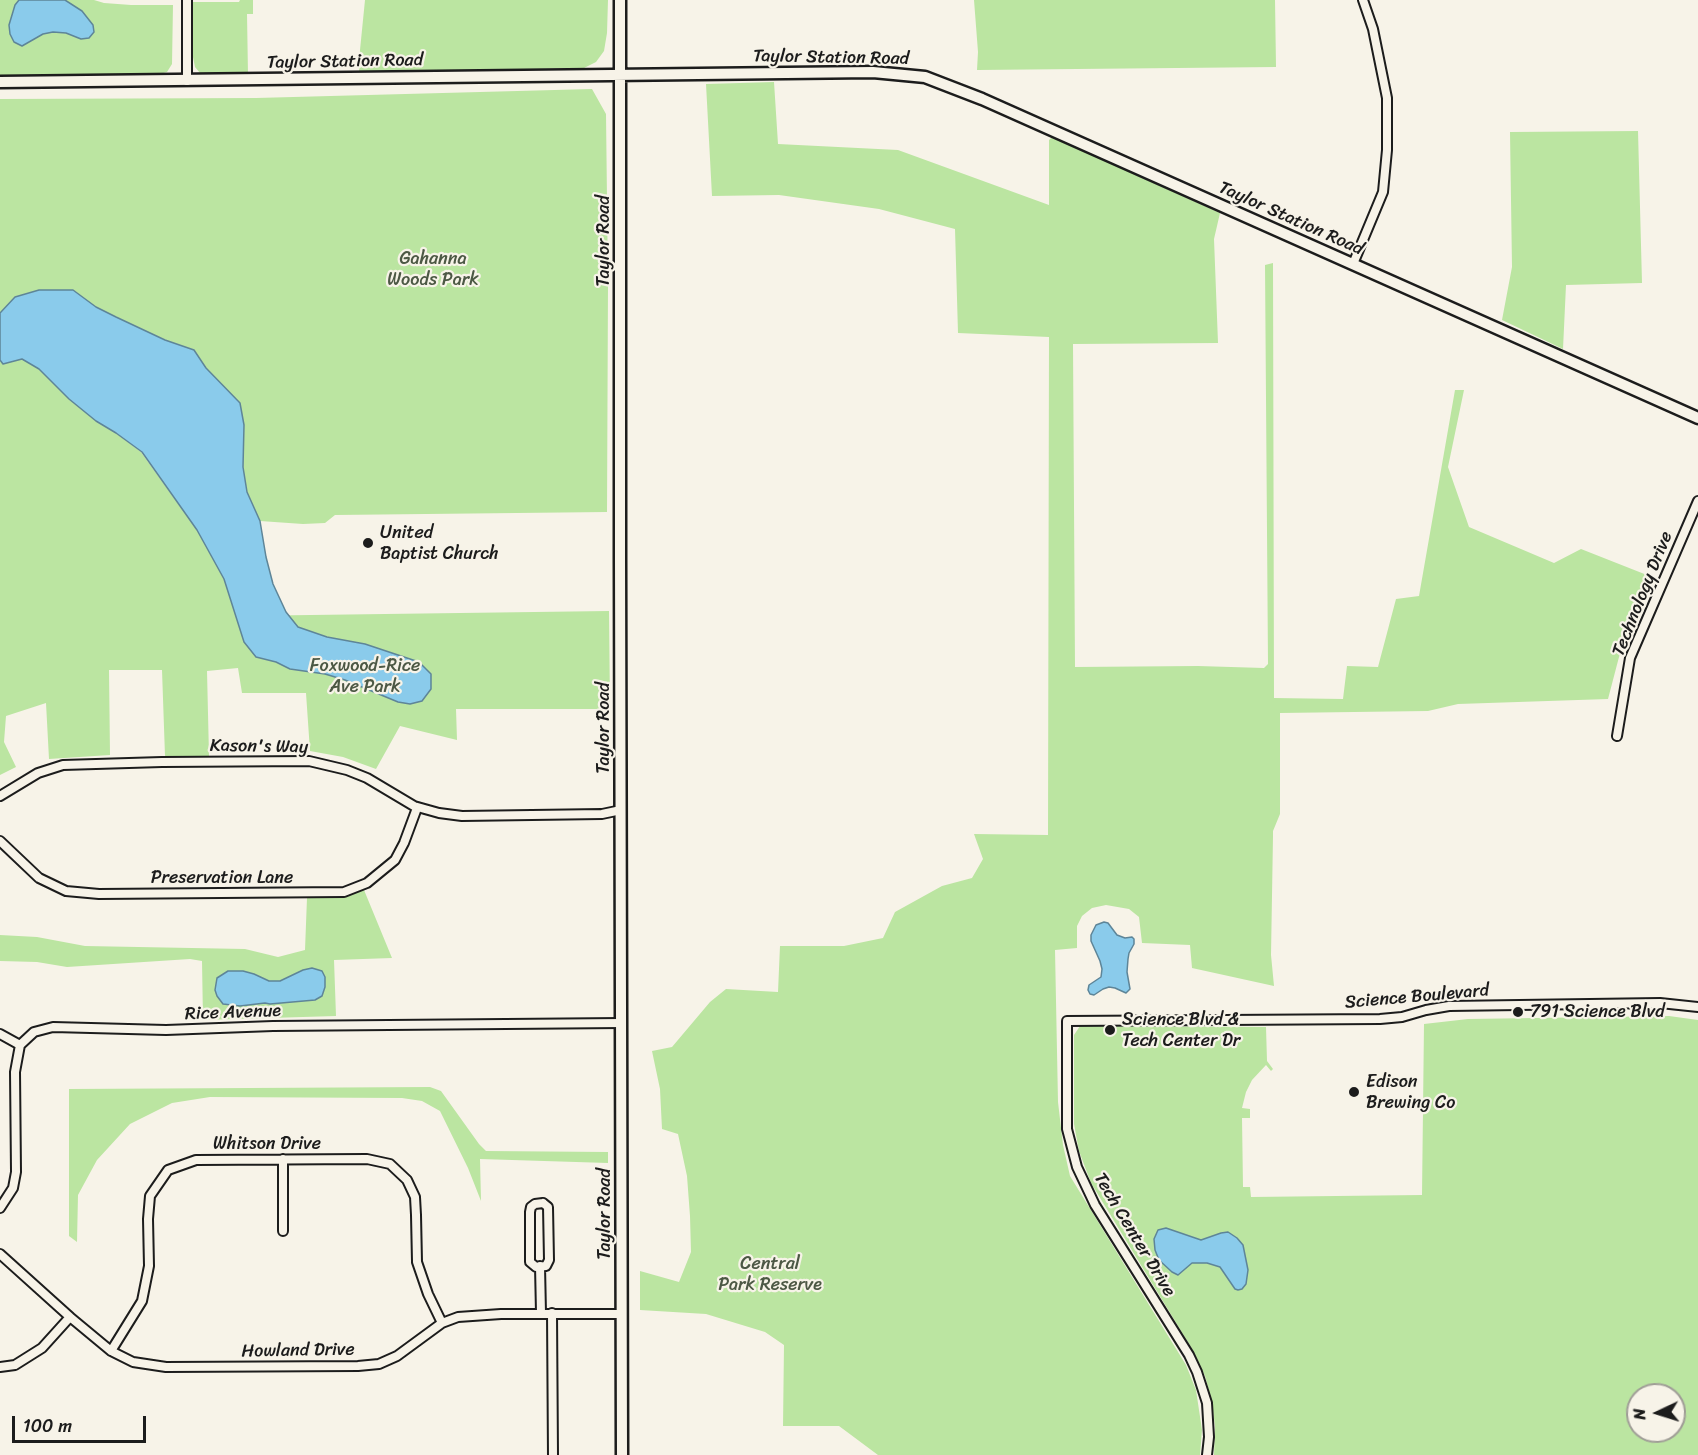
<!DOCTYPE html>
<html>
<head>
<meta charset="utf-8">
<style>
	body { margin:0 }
	#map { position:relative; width:1698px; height:1455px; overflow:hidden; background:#f7f3e8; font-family:Sriracha,sans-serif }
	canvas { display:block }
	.north { position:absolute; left:1626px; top:1383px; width:60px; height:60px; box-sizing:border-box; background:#f7f3e8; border:2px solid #9f9d96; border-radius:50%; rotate:266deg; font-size:16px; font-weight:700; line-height:24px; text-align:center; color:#1c1c1c }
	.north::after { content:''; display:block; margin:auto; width:21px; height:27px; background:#1c1c1c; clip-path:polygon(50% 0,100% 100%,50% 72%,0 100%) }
	.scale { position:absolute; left:12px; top:1416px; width:134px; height:27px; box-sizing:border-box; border:3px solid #1c1c1c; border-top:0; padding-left:8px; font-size:18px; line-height:21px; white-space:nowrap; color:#1c1c1c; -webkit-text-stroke:4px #f7f3e8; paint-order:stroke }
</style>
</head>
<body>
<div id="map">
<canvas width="1698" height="1455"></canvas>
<div class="north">N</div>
<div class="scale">100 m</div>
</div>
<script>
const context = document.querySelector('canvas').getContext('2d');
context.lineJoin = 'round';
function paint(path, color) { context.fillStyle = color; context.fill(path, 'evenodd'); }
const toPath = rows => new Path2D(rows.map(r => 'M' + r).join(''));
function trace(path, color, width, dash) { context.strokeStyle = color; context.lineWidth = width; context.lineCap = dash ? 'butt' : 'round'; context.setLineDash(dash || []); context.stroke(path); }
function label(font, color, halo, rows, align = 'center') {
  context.font = font + ' Sriracha,sans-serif'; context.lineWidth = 4.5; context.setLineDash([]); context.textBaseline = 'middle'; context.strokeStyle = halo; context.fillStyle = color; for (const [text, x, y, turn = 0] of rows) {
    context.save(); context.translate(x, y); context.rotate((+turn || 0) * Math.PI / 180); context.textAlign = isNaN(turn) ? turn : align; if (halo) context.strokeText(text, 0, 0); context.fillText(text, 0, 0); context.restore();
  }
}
paint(toPath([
	[0,0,19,0,15,5,9,25,10,34,14,42,22,46,43,34,53,32,66,33,81,39,82,11,65,0,94,0,104,3,131,5,173,5,172,64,167,72,156,75,0,78],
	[240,0,253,0,253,14,247,14,248,75,214,75,200,73,195,67,193,57,193,2,239,2],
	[365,0,608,0,607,33,604,51,596,62,584,68,359,73,360,50],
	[974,0,1275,0,1276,67,977,70,978,52],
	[774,82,778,144,898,150,1049,205,1049,140,1052,137,1220,213,1214,239,1218,343,1073,344,1075,667,1198,666,1264,668,1268,664,1265,265,1273,263,1274,698,1343,699,1347,666,1378,667,1396,599,1419,596,1455,390,1464,390,1448,467,1469,527,1554,563,1581,549,1652,577,1619,657,1608,699,1458,704,1428,711,1280,713,1280,814,1273,831,1273,836,1271,955,1274,986,1192,968,1190,945,1142,943,1139,917,1129,909,1106,905,1092,908,1082,916,1077,926,1077,948,1055,950,1058,1102,1063,1145,1070,1176,1186,1365,1196,1390,1202,1430,1200,1455,878,1455,839,1426,783,1426,784,1345,765,1332,706,1314,640,1310,640,1271,679,1282,691,1252,690,1216,687,1176,678,1134,662,1129,660,1089,652,1051,672,1047,710,1002,726,989,778,992,780,946,844,946,883,938,895,912,942,886,972,878,983,859,974,834,1048,835,1049,337,958,333,955,229,879,209,779,195,712,196,706,84],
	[592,89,606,114,608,285,607,512,335,515,325,523,303,524,260,521,247,492,243,467,244,425,96,421,116,433,141,452,197,530,224,579,236,616,609,611,610,709,456,709,457,740,400,726,376,769,343,757,310,751,306,693,242,693,238,668,207,671,209,756,165,756,162,670,109,670,110,755,49,759,46,703,6,716,4,742,16,767,0,775,0,99,256,98],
	[1638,131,1642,283,1566,285,1563,349,1502,320,1512,267,1510,132],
	[364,890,392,958,334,960,336,1016,203,1020,202,961,190,959,67,967,37,962,0,961,0,935,37,937,85,946,245,949,278,957,305,950,307,898,340,897,350,895],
	[1669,1016,1698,1020,1698,1455,1214,1455,1215,1426,1212,1403,1205,1376,1192,1349,1091,1183,1079,1151,1074,1124,1074,1035,1080,1026,1266,1027,1267,1061,1273,1069,1271,1071,1266,1065,1252,1080,1246,1092,1242,1108,1250,1109,1250,1118,1242,1118,1243,1187,1250,1187,1251,1197,1422,1195,1424,1024,1468,1019],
	[1638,1395,1674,1395,1674,1431,1638,1431],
	[430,1087,441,1091,479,1144,486,1151,608,1152,608,1163,480,1159,481,1201,468,1168,440,1111,422,1101,402,1098,210,1097,172,1103,130,1124,97,1160,78,1195,77,1242,69,1236,69,1089]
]), '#bbe5a1');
const water = toPath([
	[19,0,65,0,82,11,93,25,94,32,89,38,81,39,66,33,53,32,43,34,22,46,14,42,10,34,9,25,15,5,19,0],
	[39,290,73,290,96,307,116,317,165,340,194,350,206,368,240,403,244,425,243,467,247,492,260,521,266,557,273,584,286,612,298,627,327,637,365,644,419,662,431,674,431,689,422,701,410,704,398,702,345,680,325,674,290,669,276,662,256,657,244,642,224,579,197,530,142,452,116,433,96,421,69,399,39,369,22,359,3,364,0,360,0,313,15,297,39,290],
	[1104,922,1108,923,1117,935,1125,938,1132,937,1134,939,1134,944,1129,953,1128,959,1127,972,1130,989,1126,993,1115,988,1109,987,1103,989,1094,995,1090,994,1088,990,1089,985,1101,977,1102,969,1100,961,1091,941,1091,935,1096,925,1104,922],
	[312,968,322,971,325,977,325,987,322,996,315,1000,270,1004,265,1003,240,1006,223,1004,217,996,215,990,217,978,228,971,243,971,254,974,269,981,280,981,303,970,312,968],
	[1166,1228,1201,1240,1221,1233,1228,1232,1237,1238,1243,1245,1248,1270,1246,1284,1242,1289,1238,1290,1235,1289,1220,1267,1207,1263,1192,1263,1178,1275,1172,1272,1159,1260,1155,1250,1154,1239,1158,1230,1166,1228]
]);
paint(water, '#8acbeb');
trace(water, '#5e8598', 1.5);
const minor = toPath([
	[187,0,187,81],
	[1353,264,1383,192,1387,150,1387,98,1373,29,1363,0],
	[1617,736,1630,658,1698,501],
	[0,796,38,773,63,765,162,762,309,761,347,770,367,778,414,806,439,813,462,816,602,814,621,810],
	[0,841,39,878,66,891,99,894,344,892,367,883,395,860,404,843,417,808],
	[0,1034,20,1045],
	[283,1159,283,1231],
	[543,1203,548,1207,549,1260,546,1266,536,1267,530,1262,530,1212,531,1207,535,1204,543,1203],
	[0,1208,13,1188,16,1172,15,1072,20,1045,34,1032,53,1027,166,1030,273,1026,622,1023],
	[0,1254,70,1317,111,1351,133,1362,166,1367,358,1366,379,1364,397,1356,442,1323,458,1317,501,1314,621,1314],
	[540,1266,541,1313],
	[552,1313,553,1455],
	[111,1351,142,1301,149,1266,148,1219,150,1196,168,1170,196,1160,367,1159,390,1164,407,1180,415,1197,416,1215,417,1262,428,1294,442,1323],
	[0,1367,15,1365,42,1348,70,1317],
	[1207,1455,1209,1437,1207,1403,1197,1372,1189,1355,1095,1205,1077,1167,1067,1129,1067,1021,1380,1019,1402,1017,1426,1010,1449,1006,1660,1003,1698,1007]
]);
const secondary = toPath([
	[620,0,620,559,622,1455],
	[0,82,873,72,925,77,982,99,1698,418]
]);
trace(minor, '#1c1c1c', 12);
trace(secondary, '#1c1c1c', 15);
trace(minor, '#f7f3e8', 8);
trace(secondary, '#f7f3e8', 10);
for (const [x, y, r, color] of [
	[368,543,6,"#1c1c1c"],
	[1518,1012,6,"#1c1c1c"],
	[1110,1030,6,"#1c1c1c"],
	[1354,1092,6,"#1c1c1c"]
]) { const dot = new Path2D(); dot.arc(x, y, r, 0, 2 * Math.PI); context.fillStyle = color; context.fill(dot); trace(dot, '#f7f3e8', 2); }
label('18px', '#1c1c1c', '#f7f3e8', [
	["Taylor Station Road",831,58,1],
	["Taylor Station Road",345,62,-1],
	["Taylor Station Road",1291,219,24],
	["Taylor Road",604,241,-90],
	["Technology Drive",1643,594,-68],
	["Taylor Road",604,728,-90],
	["Kason's Way",259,747,1],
	["Preservation Lane",222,878],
	["Science Boulevard",1417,997,-5],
	["Rice Avenue",233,1013,-2],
	["Whitson Drive",267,1144],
	["Taylor Road",605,1214,-90],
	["Tech Center Drive",1134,1235,59],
	["Howland Drive",298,1351,-1]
]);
label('18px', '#4c5844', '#f7f3e8', [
	["Gahanna",433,259],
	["Woods Park",433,280],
	["Foxwood-Rice",365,666],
	["Ave Park",365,687],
	["Central",770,1264],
	["Park Reserve",770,1285]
]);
label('18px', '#1c1c1c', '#f7f3e8', [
	["United",380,533],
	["Baptist Church",380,554],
	["791 Science Blvd",1530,1012],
	["Science Blvd &",1122,1020],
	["Tech Center Dr",1122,1041],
	["Edison",1366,1082],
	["Brewing Co",1366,1103]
], 'left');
</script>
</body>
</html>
